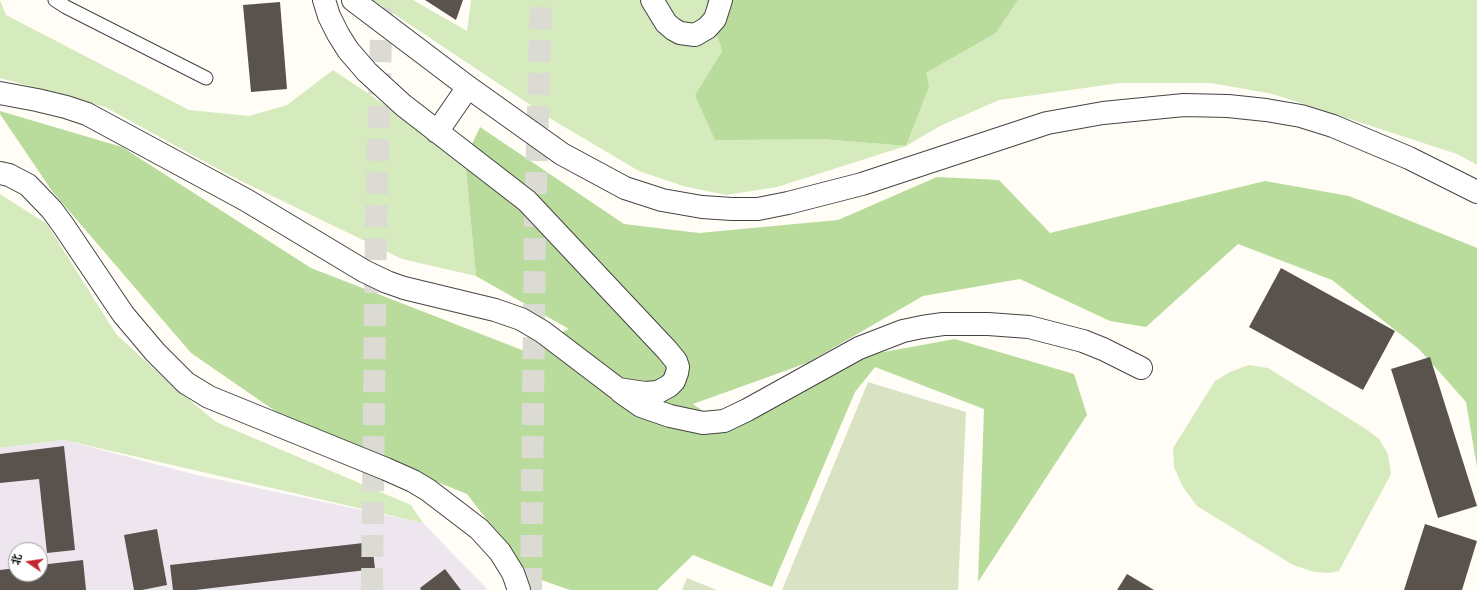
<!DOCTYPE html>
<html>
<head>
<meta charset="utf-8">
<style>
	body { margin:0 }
	#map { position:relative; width:1477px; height:590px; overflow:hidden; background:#fffdf5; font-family:Bitter,"Noto Sans SC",serif }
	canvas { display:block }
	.north { position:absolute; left:8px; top:542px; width:40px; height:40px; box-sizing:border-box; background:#fff; border:1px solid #a0a0a0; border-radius:50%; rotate:283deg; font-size:11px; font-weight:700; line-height:16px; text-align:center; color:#111 }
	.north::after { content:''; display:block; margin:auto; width:14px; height:18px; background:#c4262e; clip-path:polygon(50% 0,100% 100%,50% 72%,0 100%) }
</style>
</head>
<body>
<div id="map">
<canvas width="1477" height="590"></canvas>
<div class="north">北</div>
</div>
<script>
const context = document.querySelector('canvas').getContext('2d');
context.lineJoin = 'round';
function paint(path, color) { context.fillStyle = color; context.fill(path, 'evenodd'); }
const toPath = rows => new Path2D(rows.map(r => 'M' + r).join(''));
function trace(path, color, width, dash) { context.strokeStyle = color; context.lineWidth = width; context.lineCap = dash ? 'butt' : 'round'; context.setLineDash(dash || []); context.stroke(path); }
paint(toPath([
	[64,440,197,475,423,523,488,590,0,590,0,448],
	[16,550,40,550,40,574,16,574]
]), '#eee6ef');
paint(toPath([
	[0,0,6,15,189,110,249,116,287,105,333,70,465,159,476,276,402,259,229,175,105,107,0,78],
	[373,0,413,0,467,31,471,0,706,0,722,51,695,95,821,139,906,146,926,73,996,33,1018,0,1477,0,1477,165,1457,154,1273,94,1211,83,1120,83,999,100,940,126,906,146,777,187,726,195,683,186,639,171,556,122],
	[0,194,47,224,116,334,170,384,216,422,411,505,423,523,64,440,0,448],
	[1249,365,1268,368,1366,429,1379,439,1388,454,1391,474,1339,571,1329,573,1315,572,1293,565,1197,506,1183,487,1174,467,1173,448,1215,381,1230,372]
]), '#d5ebbd');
paint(toPath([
	[706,0,1018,0,996,33,926,73,929,86,906,146,821,139,715,140,695,95,722,51],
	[0,111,122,147,311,268,522,350,569,329,476,276,465,159,480,127,624,224,699,233,838,220,937,177,999,180,1050,233,1265,181,1349,196,1477,248,1477,467,1466,402,1419,349,1332,280,1238,244,1146,327,1110,321,1020,279,923,296,807,363,693,404,727,428,867,355,955,339,1074,374,1087,415,978,582,984,409,875,367,855,392,772,587,693,555,657,590,570,590,530,576,467,494,294,424,191,353,52,191,0,114]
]), '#b9dc9c');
paint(toPath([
	[868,382,966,412,958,590,782,590],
	[687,578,717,590,682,590]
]), '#d9e3c4');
paint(toPath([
	[425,0,463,0,456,20],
	[280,2,287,89,251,92,243,5],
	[1281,268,1395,331,1363,390,1249,327],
	[1430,357,1477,506,1438,518,1391,369],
	[64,446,75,550,47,553,39,479,0,483,0,454],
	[1425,524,1477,541,1462,590,1404,590],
	[157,529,167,585,142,590,134,590,124,535],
	[372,542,375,569,195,590,173,590,170,565],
	[83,560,86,590,0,590,0,570,16,568,16,574,40,574,40,565],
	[445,569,461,590,421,590,420,588],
	[1127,574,1154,590,1117,590]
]), '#5a524d');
trace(toPath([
	[372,590,376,221,382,0],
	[531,590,535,223,541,0]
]), '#dbdad3', 22, [22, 11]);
const service = toPath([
	[55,0,66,7,206,78]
]);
const minor = toPath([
	[353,0,468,87,562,154,625,188,662,200,702,207,732,209,758,209,788,203,862,184,1047,123,1103,113,1184,105,1228,106,1266,110,1301,116,1333,126,1409,158,1477,192],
	[652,0,666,23,673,29,680,33,695,35,707,28,715,19,721,0],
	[0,93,37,100,66,107,87,114,246,200,364,271,387,282,404,288,495,310,521,319,543,332,618,389,645,393,658,392,669,386,674,381,677,373,678,367,676,361,667,350,527,201,403,105,367,72,348,50,338,34,329,16,324,0],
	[437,132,468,87],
	[0,173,9,175,28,185,52,210,63,225,123,314,155,352,186,383,209,397,386,469,413,481,428,490,479,529,500,552,513,573,519,590],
	[621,392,641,406,670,416,703,423,724,421,747,410,859,348,903,331,922,327,943,324,988,324,1029,327,1083,341,1103,349,1141,368]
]);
trace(service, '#444', 15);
trace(minor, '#444', 24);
trace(service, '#fff', 13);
trace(minor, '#fff', 22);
</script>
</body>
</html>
